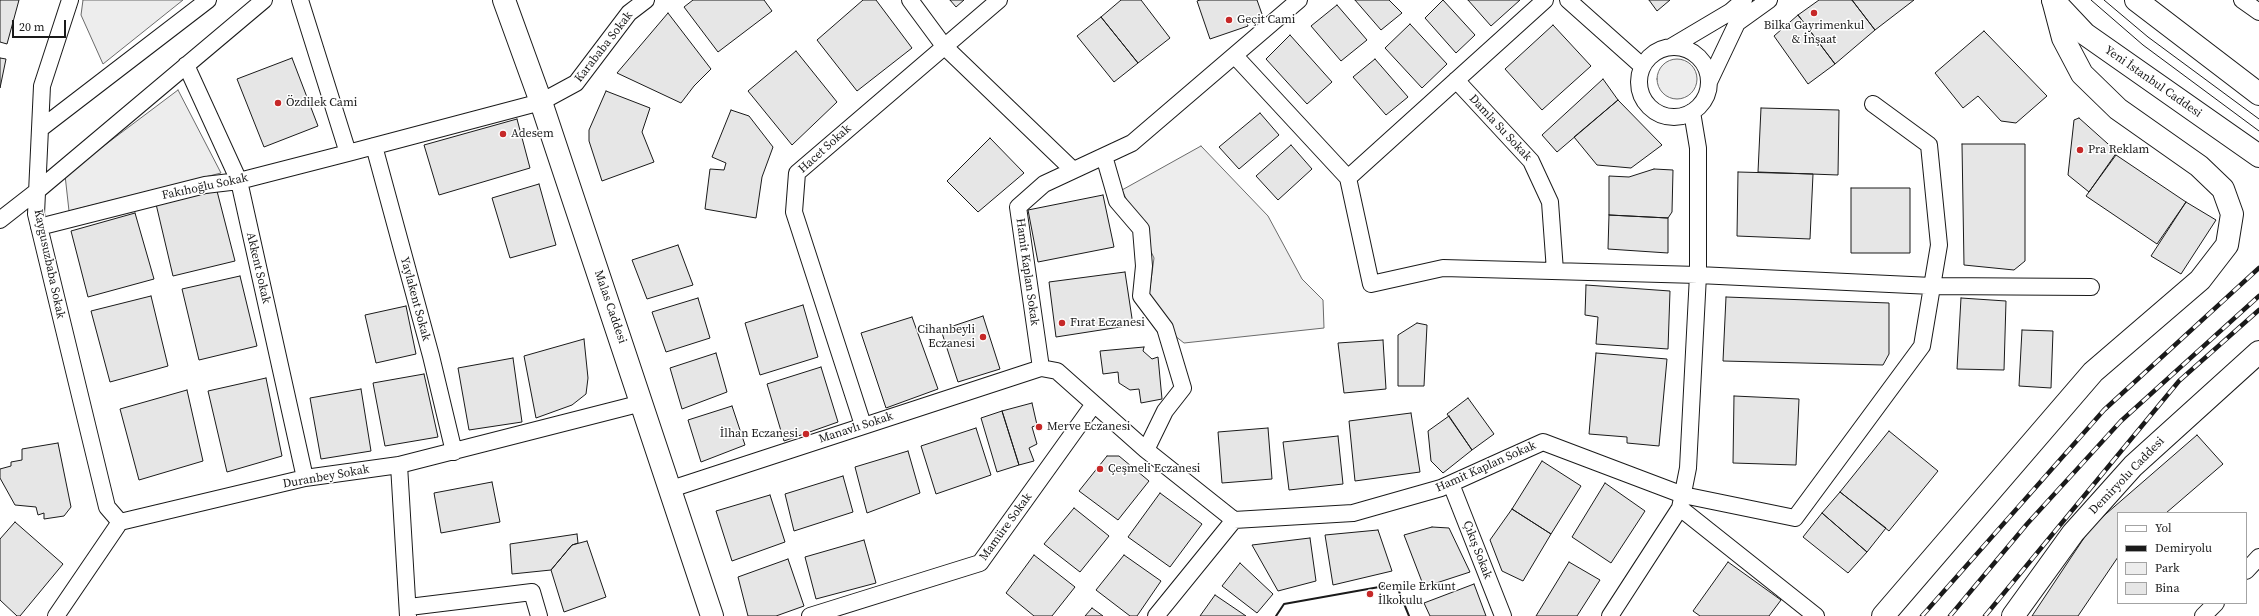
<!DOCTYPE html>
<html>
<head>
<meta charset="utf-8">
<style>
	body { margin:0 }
	#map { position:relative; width:2259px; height:616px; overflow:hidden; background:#fff; font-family:"Source Serif 4",serif }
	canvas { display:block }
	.legend { position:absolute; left:2117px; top:512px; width:130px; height:92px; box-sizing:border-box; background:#fff; border:1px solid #a3a3a3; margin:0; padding:5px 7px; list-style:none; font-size:12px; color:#1a1a1a }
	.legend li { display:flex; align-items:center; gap:8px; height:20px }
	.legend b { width:20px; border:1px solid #a3a3a3 }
	.scale { position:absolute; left:12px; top:20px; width:54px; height:18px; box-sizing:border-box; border:2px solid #1a1a1a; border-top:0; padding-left:5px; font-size:12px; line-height:14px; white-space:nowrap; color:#1a1a1a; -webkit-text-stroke:3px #fff; paint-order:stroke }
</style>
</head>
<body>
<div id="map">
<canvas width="2259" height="616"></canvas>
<ul class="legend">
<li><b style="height:5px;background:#fff"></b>Yol</li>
<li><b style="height:5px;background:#1a1a1a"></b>Demiryolu</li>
<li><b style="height:11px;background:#ededed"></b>Park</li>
<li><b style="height:11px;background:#e6e6e6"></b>Bina</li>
</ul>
<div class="scale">20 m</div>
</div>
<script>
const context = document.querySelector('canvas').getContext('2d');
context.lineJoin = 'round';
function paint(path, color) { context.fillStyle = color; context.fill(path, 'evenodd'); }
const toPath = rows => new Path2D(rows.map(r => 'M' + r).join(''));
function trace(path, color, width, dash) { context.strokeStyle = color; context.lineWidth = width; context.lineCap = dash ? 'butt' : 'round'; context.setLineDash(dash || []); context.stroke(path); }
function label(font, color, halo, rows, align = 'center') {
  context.font = font + ' "Source Serif 4",serif'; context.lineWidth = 3; context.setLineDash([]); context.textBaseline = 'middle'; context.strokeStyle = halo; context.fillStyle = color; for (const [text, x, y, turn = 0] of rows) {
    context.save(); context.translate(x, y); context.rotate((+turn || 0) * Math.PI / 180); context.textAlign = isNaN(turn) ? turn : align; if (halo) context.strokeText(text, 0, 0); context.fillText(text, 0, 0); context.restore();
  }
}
const green = toPath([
	[83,0,183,0,103,64,81,15,83,0],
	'1657 79a20 20 0 1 1 40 0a20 20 0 1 1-40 0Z',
	[178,90,221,173,69,211,65,175,178,90],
	[1201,146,1268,216,1302,279,1323,300,1324,328,1184,343,1165,328,1149,295,1154,258,1122,190,1201,146]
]);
paint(green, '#ededed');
trace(green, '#6a6a6a', 1);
const building = toPath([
	[0,0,19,0,7,44,0,42,0,0],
	[693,0,764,0,772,11,718,52,684,7,693,0],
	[863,0,876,0,912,48,857,91,817,40,863,0],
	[950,0,964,0,956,7,950,0],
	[1121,0,1141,0,1170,38,1138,63,1101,17,1121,0],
	[1200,0,1257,0,1263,17,1247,23,1248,26,1210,39,1197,1,1200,0],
	[1355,0,1389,0,1402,13,1381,30,1355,0],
	[1443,0,1475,35,1456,53,1425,18,1443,0],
	[1468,0,1520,0,1491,26,1468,0],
	[1649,0,1670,0,1657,11,1649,0],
	[1819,0,1852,0,1875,30,1835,64,1798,15,1819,0],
	[1852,0,1914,0,1875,30,1852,0],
	[1337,5,1367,40,1341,61,1311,26,1337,5],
	[668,13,711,69,694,86,681,103,617,73,668,13],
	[1798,15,1835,64,1808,84,1774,36,1798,15],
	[1101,17,1138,63,1114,82,1077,36,1101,17],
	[1410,24,1447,64,1422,88,1385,48,1410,24],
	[1553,25,1591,66,1542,110,1505,69,1553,25],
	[1984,31,2047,96,2016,123,2001,121,1978,96,1963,108,1935,73,1984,31],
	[1290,35,1332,82,1307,104,1266,59,1290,35],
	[796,51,837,102,792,145,748,91,796,51],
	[0,58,6,59,0,88,0,58],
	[292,58,318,126,264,147,237,79,292,58],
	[1375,59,1408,97,1386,115,1353,77,1375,59],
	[1603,79,1618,100,1557,152,1542,135,1603,79],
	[606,91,650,108,642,132,654,162,602,181,589,141,589,130,606,91],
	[1618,100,1662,145,1631,168,1597,165,1574,137,1618,100],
	[1761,108,1839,110,1838,175,1758,172,1761,108],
	[731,110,749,116,773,147,762,177,756,218,705,209,710,169,724,170,726,163,712,157,731,110],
	[1260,113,1279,135,1239,169,1219,147,1260,113],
	[2079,118,2117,152,2089,192,2068,175,2074,120,2079,118],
	[517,119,530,168,439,195,424,145,517,119],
	[990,138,1024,173,978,212,947,181,990,138],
	[1962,144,2025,144,2025,261,2014,270,1964,265,1962,144],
	[1291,145,1312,169,1278,200,1256,176,1291,145],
	[2116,155,2186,202,2157,244,2086,196,2116,155],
	[1654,169,1673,170,1672,212,1668,218,1609,215,1609,176,1629,177,1654,169],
	[1738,172,1813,174,1810,239,1737,236,1738,172],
	[539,184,556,245,510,258,492,198,539,184],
	[1851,188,1910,188,1910,253,1851,253,1851,188],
	[217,191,235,261,173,276,156,204,217,191],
	[1103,195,1114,247,1038,262,1028,210,1103,195],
	[2186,202,2216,220,2181,274,2151,256,2186,202],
	[135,213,154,279,88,297,71,231,135,213],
	[1609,215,1668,218,1668,253,1608,249,1609,215],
	[678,245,693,285,647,299,632,260,678,245],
	[1125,272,1133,325,1056,337,1049,282,1125,272],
	[240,276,257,346,199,360,182,289,240,276],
	[1586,285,1670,291,1668,349,1596,344,1598,317,1585,315,1586,285],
	[151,296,168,366,110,382,91,311,151,296],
	[1726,297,1889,303,1889,354,1883,365,1723,361,1726,297],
	[698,298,710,338,666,352,652,312,698,298],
	[1961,298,2006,301,2004,370,1957,369,1961,298],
	[803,305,818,357,760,375,745,323,803,305],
	[406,306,416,354,376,363,365,315,406,306],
	[983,316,1000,369,958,382,941,330,983,316],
	[912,317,938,389,886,408,861,333,912,317],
	[1417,323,1427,325,1424,386,1398,386,1398,335,1417,323],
	[2022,330,2053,331,2051,388,2019,386,2022,330],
	[584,339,588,378,586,394,572,405,536,418,524,356,584,339],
	[1383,340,1386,389,1344,393,1338,343,1383,340],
	[1144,347,1143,351,1152,359,1158,357,1162,399,1141,403,1139,389,1130,390,1119,383,1118,372,1103,374,1100,351,1144,347],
	[716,353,727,392,682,409,670,368,716,353],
	[1596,353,1667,359,1659,446,1627,443,1627,437,1589,434,1596,353],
	[513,358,522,422,469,430,458,368,513,358],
	[821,367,838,422,784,441,767,384,821,367],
	[424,374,438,437,385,446,373,383,424,374],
	[266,378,282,456,227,472,208,391,266,378],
	[361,389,371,451,321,459,310,398,361,389],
	[187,390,203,461,139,480,120,409,187,390],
	[1734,396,1799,399,1796,465,1733,463,1734,396],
	[1468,398,1494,434,1472,450,1447,414,1468,398],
	[1032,403,1037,425,1032,427,1037,444,1029,448,1034,461,1019,465,1002,411,1032,403],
	[732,406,745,445,701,462,688,420,732,406],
	[1002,411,1019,465,997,472,981,418,1002,411],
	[1411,413,1420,472,1355,481,1349,421,1411,413],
	[1449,416,1472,450,1443,473,1431,461,1428,431,1449,416],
	[976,428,991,475,936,494,921,446,976,428],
	[1268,428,1272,479,1222,483,1218,432,1268,428],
	[1889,431,1938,471,1889,531,1840,492,1889,431],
	[2197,435,2223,464,2166,513,2118,513,2118,557,2078,616,2032,616,2092,526,2197,435],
	[1338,436,1343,484,1289,490,1283,442,1338,436],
	[58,443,71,507,64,516,44,519,44,513,38,515,36,507,15,505,0,478,0,469,11,466,11,462,22,460,22,449,58,443],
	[908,451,920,493,867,513,855,467,908,451],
	[1107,456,1119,456,1149,481,1118,520,1079,491,1107,456],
	[1542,461,1581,486,1551,534,1512,509,1542,461],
	[843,476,853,512,794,531,785,494,843,476],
	[492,482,500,522,441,533,434,493,492,482],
	[1605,483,1645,511,1611,563,1572,537,1605,483],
	[1840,492,1886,528,1867,552,1822,513,1840,492],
	[1160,493,1202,524,1170,567,1128,537,1160,493],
	[770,495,785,542,732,561,716,511,770,495],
	[1074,508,1109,536,1080,572,1044,544,1074,508],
	[1512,509,1551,534,1523,581,1502,571,1490,540,1512,509],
	[1822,513,1867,552,1848,573,1803,537,1822,513],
	[15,522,63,564,20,616,17,616,0,600,0,539,15,522],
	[1432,527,1449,528,1470,572,1424,587,1404,535,1432,527],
	[1378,530,1392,571,1333,585,1325,535,1378,530],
	[577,534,578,543,572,545,551,570,512,574,510,544,577,534],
	[1310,538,1316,581,1278,591,1252,545,1310,538],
	[864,540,876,583,816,599,805,557,864,540],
	[587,541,606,597,564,612,551,570,572,545,587,541],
	[1034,555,1075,587,1052,616,1034,616,1006,593,1034,555],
	[1124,555,1161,581,1137,616,1130,616,1096,590,1124,555],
	[788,559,804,606,776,616,748,616,738,577,788,559],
	[1569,562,1600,580,1577,616,1536,616,1569,562],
	[1728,562,1781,600,1769,616,1700,616,1693,611,1728,562],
	[1240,563,1273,594,1257,613,1222,586,1240,563],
	[1474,584,1486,616,1430,616,1424,603,1474,584],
	[1215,595,1246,616,1200,616,1215,595],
	[1092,608,1103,616,1085,616,1092,608]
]);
paint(building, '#e6e6e6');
trace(building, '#1a1a1a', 1);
const street = toPath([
	[70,0,42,86,36,214,107,507,120,522],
	[300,0,348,153,541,102,576,83,629,13,646,0],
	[910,0,944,46,1073,170],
	[1299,0,1132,143,1044,184,1018,207,1041,368,1057,371,1146,450,1234,520,1353,513,1441,488,1543,442,1683,495,1795,518,1922,346,1939,245,1929,145,1873,104],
	[1568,0,1642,66],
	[2242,0,2259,12],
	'1639 82a35 35 0 1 1 70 0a35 35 0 1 1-70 0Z',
	[1671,47,1730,12,1744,0],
	[1235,56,1348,178,1371,284,1443,268,1698,275,1932,286,2091,287],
	[186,65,239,181,305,478],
	[1456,80,1531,161,1550,202,1555,271],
	[1709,82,1737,23,1769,0],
	[40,129,208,0],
	[374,146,431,356,454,452],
	[1104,156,1117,201,1141,229,1144,266,1141,296,1165,328,1183,388,1165,411,1146,450],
	[1348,178,1545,0],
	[0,220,37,191,264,0],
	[39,227,205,185,239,181,348,153],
	[863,425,794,212,797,173,999,0],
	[399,465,408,616],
	[1451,484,1503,616],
	[671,489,1041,368],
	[1680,508,1816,616],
	[2246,571,2259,557],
	[409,607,532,592,539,616],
	[56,616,120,522,305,478,399,465,642,403],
	[810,616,980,563,1094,404],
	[1156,616,1234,520],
	[1610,616,1680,508,1688,468,1698,275,1698,148,1692,112],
	[2203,616,2216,603]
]);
const secondary = toPath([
	[504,0,541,102,712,616],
	[1883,616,2093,372,2200,280,2227,245,2232,214,2223,189,2199,166,2118,109,2082,74,2063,38,2053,0],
	[2013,616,2073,533,2133,466,2259,352]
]);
const primary = toPath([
	[2053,0,2085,34,2259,156],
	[2136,0,2259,94]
]);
trace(street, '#1a1a1a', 18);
trace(secondary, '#1a1a1a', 24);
trace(primary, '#1a1a1a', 24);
trace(street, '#fff', 16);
trace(secondary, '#fff', 22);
trace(primary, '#fff', 22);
trace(toPath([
	[2091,0,2143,45,2259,131],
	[2104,0,2148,37,2259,119]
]), '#1a1a1a', 1);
const rail = toPath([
	[1922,616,2104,410,2259,268],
	[1950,616,2027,524,2121,421,2259,296],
	[1985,616,2179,381,2259,310]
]);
trace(rail, '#1a1a1a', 4.5);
trace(rail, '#fff', 3, [9]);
trace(toPath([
	[1276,616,1284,604,1396,584,1409,616]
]), '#1a1a1a', 2);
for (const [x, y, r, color] of [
	[1814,13,4,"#c62828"],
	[1229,20,4,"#c62828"],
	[278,103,4,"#c62828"],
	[503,134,4,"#c62828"],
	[2080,150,4,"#c62828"],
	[1062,323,4,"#c62828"],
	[983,337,4,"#c62828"],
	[1039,427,4,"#c62828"],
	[806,434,4,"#c62828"],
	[1100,469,4,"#c62828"],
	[1370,594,4,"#c62828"]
]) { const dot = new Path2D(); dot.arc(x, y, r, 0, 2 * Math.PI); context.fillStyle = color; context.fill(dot); trace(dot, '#fff', 1.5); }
label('12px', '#1a1a1a', '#fff', [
	["Geçit Cami",1237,20],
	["Bilka Gayrimenkul",1814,26,"center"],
	["& İnşaat",1814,40,"center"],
	["Özdilek Cami",286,103],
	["Adesem",511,134],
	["Pra Reklam",2088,150],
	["Fırat Eczanesi",1070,323],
	["Cihanbeyli",975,330,"right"],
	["Eczanesi",975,344,"right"],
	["Merve Eczanesi",1047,427],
	["İlhan Eczanesi",798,434,"right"],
	["Çeşmeli Eczanesi",1108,469],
	["Cemile Erkunt",1378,587],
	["İlkokulu",1378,601]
], 'left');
label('12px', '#1a1a1a', '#fff', [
	["Karababa Sokak",604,47,-52],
	["Yeni İstanbul Caddesi",2153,82,35],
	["Damla Su Sokak",1500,128,47],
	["Hacet Sokak",825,149,-42],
	["Fakıhoğlu Sokak",205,187,-12],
	["Kaygusuzbaba Sokak",49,264,78],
	["Akkent Sokak",258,268,77],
	["Hamit Kaplan Sokak",1027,272,82],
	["Yaylakent Sokak",415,299,75],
	["Malas Caddesi",610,307,71],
	["Manavlı Sokak",856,428,-18],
	["Hamit Kaplan Sokak",1486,467,-24],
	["Demiryolu Caddesi",2127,476,-46],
	["Duranbey Sokak",326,477,-10],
	["Mamüre Sokak",1006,527,-54],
	["Çıkış Sokak",1477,550,69]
]);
</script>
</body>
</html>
